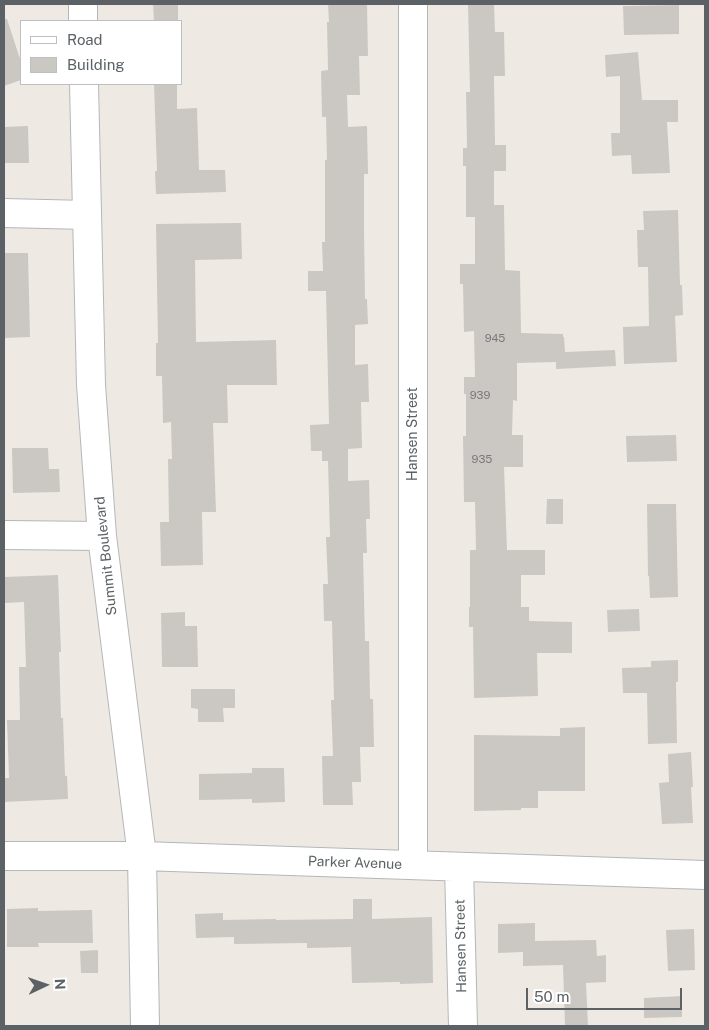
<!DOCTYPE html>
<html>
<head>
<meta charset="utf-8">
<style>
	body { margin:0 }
	#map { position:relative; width:709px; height:1030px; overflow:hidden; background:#eeeae3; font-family:"Public Sans",sans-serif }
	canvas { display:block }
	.frame { position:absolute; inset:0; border:5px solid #5b6164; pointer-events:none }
	.legend { position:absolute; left:20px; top:20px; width:162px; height:65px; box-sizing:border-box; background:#fff; border:1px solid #bdc0c1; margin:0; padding:6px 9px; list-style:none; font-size:15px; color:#5b6164 }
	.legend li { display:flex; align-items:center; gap:10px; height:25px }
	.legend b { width:25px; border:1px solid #bdc0c1 }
	.north { position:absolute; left:20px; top:960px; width:50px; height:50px; -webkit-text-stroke:4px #fff; paint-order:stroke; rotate:87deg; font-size:14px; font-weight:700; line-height:20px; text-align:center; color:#5b6164 }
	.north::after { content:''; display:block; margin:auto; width:18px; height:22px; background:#5b6164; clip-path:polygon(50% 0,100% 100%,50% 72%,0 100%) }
	.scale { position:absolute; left:526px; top:988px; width:156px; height:22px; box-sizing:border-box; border:2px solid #5b6164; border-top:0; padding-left:6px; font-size:15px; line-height:18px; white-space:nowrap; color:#5b6164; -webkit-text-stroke:4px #fff; paint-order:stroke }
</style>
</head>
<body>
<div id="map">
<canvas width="709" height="1030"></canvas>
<div class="frame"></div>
<ul class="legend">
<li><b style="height:6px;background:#fff"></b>Road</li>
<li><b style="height:14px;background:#cbc7c3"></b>Building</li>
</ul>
<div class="north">N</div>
<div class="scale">50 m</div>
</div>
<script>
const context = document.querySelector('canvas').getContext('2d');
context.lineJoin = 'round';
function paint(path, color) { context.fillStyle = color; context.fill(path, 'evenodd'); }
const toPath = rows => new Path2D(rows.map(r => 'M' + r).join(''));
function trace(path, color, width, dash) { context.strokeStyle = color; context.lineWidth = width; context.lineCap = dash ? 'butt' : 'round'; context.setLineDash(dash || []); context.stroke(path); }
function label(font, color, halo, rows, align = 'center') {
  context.font = font + ' "Public Sans",sans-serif'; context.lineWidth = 4.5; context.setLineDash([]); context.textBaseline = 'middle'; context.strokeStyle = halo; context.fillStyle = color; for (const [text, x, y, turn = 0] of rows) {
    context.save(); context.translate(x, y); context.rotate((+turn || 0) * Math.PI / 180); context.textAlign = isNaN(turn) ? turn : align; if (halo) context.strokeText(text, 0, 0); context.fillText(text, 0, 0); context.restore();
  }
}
paint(toPath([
	[153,4,178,4,178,21,154,21],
	[328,4,367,4,368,56,359,56,360,95,347,95,348,127,367,126,368,174,364,174,364,231,365,299,367,299,368,324,355,325,355,365,368,364,369,402,361,402,362,448,348,449,348,481,369,480,370,519,366,519,367,553,363,553,365,641,369,641,370,699,373,699,374,747,360,747,361,782,352,782,353,805,323,805,322,756,333,756,331,700,334,700,332,621,324,621,323,584,328,584,326,537,330,537,328,461,322,461,322,451,311,451,310,425,329,424,326,291,308,291,308,271,323,271,322,242,325,242,325,160,327,160,326,117,322,117,321,71,328,70,327,22,329,22],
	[468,4,494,4,495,32,504,32,505,76,494,76,495,145,506,145,506,171,494,171,494,205,504,205,505,270,520,271,521,333,563,334,563,337,564,337,565,352,615,350,616,366,556,369,556,362,517,363,517,401,513,400,512,435,523,435,523,467,504,467,507,550,545,550,545,575,521,575,521,607,529,607,529,621,572,622,572,653,537,653,538,696,474,698,473,627,469,627,469,607,470,607,470,550,476,550,475,502,464,502,463,436,466,436,466,394,464,394,464,377,475,377,474,331,464,332,463,284,460,284,460,264,475,264,475,217,466,217,466,166,463,166,463,148,467,148,466,92,470,92],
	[679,5,679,34,624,35,623,6],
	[4,19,7,19,21,62,21,80,4,86],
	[638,52,642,100,678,100,678,122,667,122,670,173,632,174,631,155,612,156,611,133,620,133,620,76,606,77,605,55],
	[154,84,177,84,177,109,197,108,199,170,225,170,226,192,156,194,155,171,157,171],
	[28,126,29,163,4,163,4,127],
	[678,210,680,285,682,285,683,315,675,316,677,362,624,364,623,327,649,326,648,267,638,267,637,230,644,230,643,211],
	[241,223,242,259,195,260,196,342,276,340,277,385,227,385,228,423,213,423,216,512,202,512,203,565,161,566,160,522,169,522,168,459,172,459,171,422,163,423,162,376,156,376,156,343,158,343,156,224],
	[4,253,28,253,30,337,4,338],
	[676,435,677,461,627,462,626,436],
	[12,448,48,448,49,469,59,469,60,492,13,493],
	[547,499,563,499,563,524,546,524],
	[647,504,676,504,678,597,650,598,649,576,648,576],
	[58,575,61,652,59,652,61,718,63,718,65,776,67,776,68,799,4,802,4,778,9,778,7,720,20,720,19,667,26,667,24,602,4,603,4,577],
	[639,609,640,631,608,632,607,610],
	[185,612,185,626,197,626,198,667,162,667,161,613],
	[678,660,678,682,676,682,677,743,648,744,647,693,623,693,622,668,651,667,651,661],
	[191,689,235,689,235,708,223,708,224,722,198,722,198,709,191,708],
	[585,727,585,791,538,791,538,808,521,808,521,810,474,811,474,735,560,736,560,728],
	[691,752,693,787,691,787,693,823,662,824,659,783,669,782,668,754],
	[252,768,284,768,285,802,252,803,252,799,199,800,199,774,252,773],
	[353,899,372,899,372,919,432,917,433,983,400,984,400,982,352,983,351,947,307,948,307,943,234,944,234,937,196,938,195,914,223,913,223,920,276,919,276,920,353,919],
	[38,908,38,911,92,910,93,943,38,943,39,947,7,947,7,909],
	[535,923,535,941,596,940,597,956,606,955,606,982,586,983,588,1026,565,1026,563,965,523,966,523,952,498,953,498,924],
	[694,929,695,970,668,971,666,930],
	[98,950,98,973,81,973,80,951],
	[682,996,682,1017,644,1018,644,998]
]), '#cbc7c3');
const minor = toPath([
	[83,4,83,21],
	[413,4,413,865],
	[84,84,91,385,102,536,142,856,145,1026],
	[4,213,87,215],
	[4,535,102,536],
	[4,856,142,856,705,875],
	[459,867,463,1026]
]);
trace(minor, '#b4b7ba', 30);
trace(minor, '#fff', 28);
label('11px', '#777a7c', null, [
	["945",495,339],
	["939",480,396],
	["935",482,460]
]);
label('14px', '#5b6164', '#fff', [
	["Hansen Street",413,434,-90],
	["Summit Boulevard",106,556,-96],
	["Parker Avenue",355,863,2],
	["Hansen Street",461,946,-91]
]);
</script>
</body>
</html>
